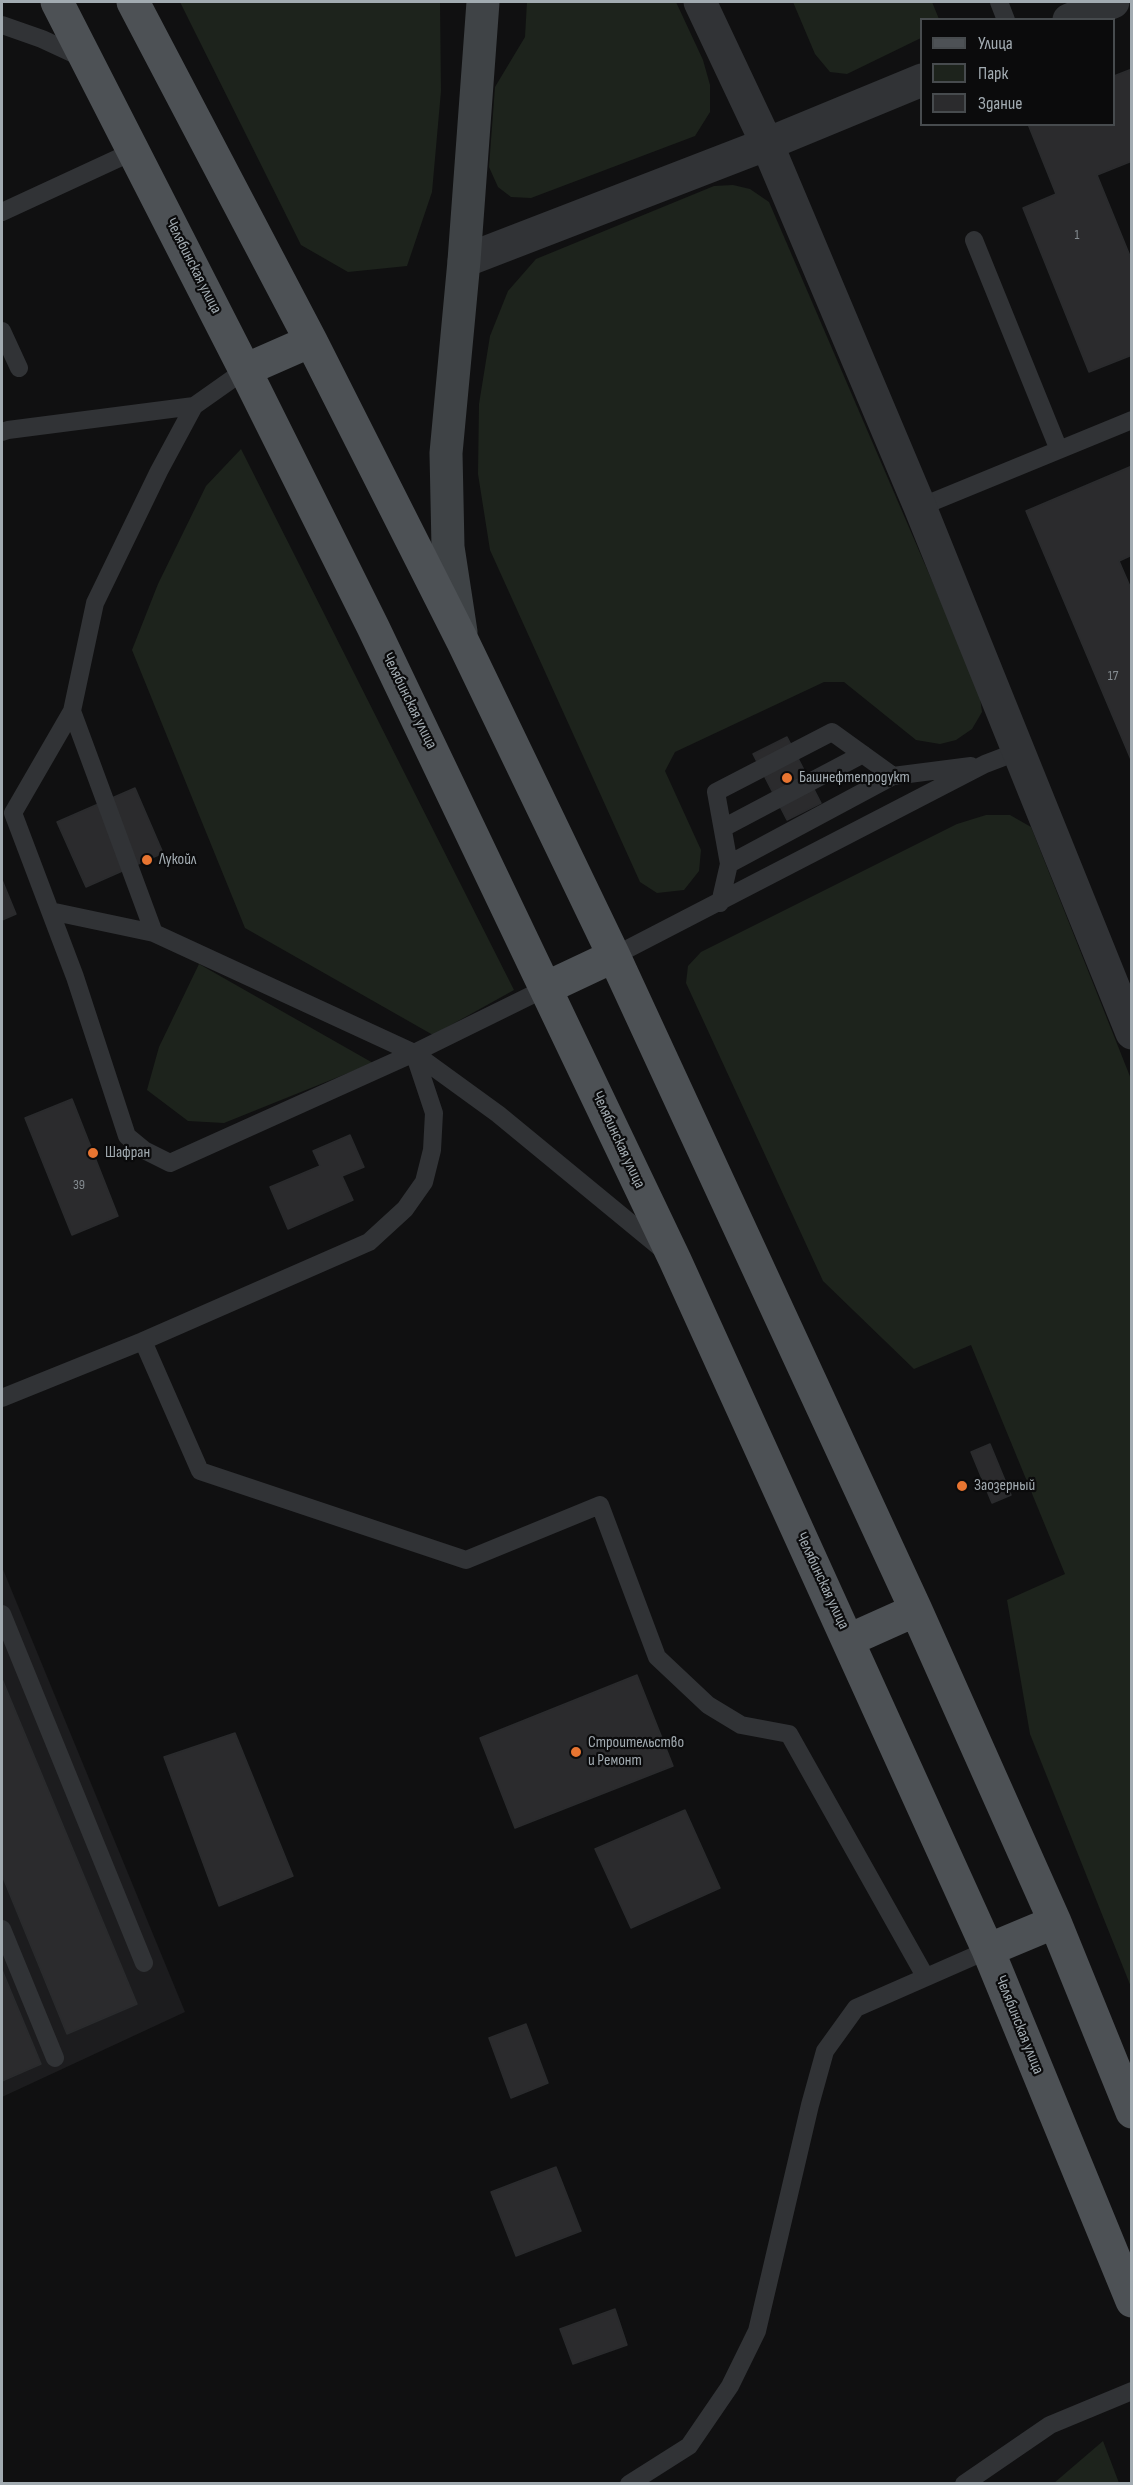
<!DOCTYPE html>
<html>
<head>
<meta charset="utf-8">
<style>
	body { margin:0 }
	#map { position:relative; width:1133px; height:2485px; overflow:hidden; background:#101011; font-family:"Sofia Sans Condensed",sans-serif }
	canvas { display:block }
	.frame { position:absolute; inset:0; border:3px solid #a2abb1; pointer-events:none }
	.legend { position:absolute; left:920px; top:18px; width:195px; height:108px; box-sizing:border-box; background:#0b0b0c; border:2px solid #474b4e; margin:0; padding:8px 10px; list-style:none; font-size:18px; color:#a2abb1 }
	.legend li { display:flex; align-items:center; gap:12px; height:30px }
	.legend b { width:30px; border:2px solid #474b4e }
</style>
</head>
<body>
<div id="map">
<canvas width="1133" height="2485"></canvas>
<div class="frame"></div>
<ul class="legend">
<li><b style="height:8px;background:#4d5155"></b>Улица</li>
<li><b style="height:16px;background:#1d231c"></b>Парк</li>
<li><b style="height:16px;background:#2b2b2d"></b>Здание</li>
</ul>
</div>
<script>
const context = document.querySelector('canvas').getContext('2d');
context.lineJoin = 'round';
function paint(path, color) { context.fillStyle = color; context.fill(path, 'evenodd'); }
const toPath = rows => new Path2D(rows.map(r => 'M' + r).join(''));
function trace(path, color, width, dash) { context.strokeStyle = color; context.lineWidth = width; context.lineCap = dash ? 'butt' : 'round'; context.setLineDash(dash || []); context.stroke(path); }
function label(font, color, halo, rows, align = 'center') {
  context.font = font + ' "Sofia Sans Condensed",sans-serif'; context.lineWidth = 4.5; context.setLineDash([]); context.textBaseline = 'middle'; context.strokeStyle = halo; context.fillStyle = color; for (const [text, x, y, turn = 0] of rows) {
    context.save(); context.translate(x, y); context.rotate((+turn || 0) * Math.PI / 180); context.textAlign = isNaN(turn) ? turn : align; if (halo) context.strokeText(text, 0, 0); context.fillText(text, 0, 0); context.restore();
  }
}
paint(toPath([
	[2,1567,185,2012,2,2097]
]), '#1c1c1e');
paint(toPath([
	[180,2,440,2,441,91,432,192,407,266,348,272,301,245],
	[527,2,676,2,703,60,710,85,710,112,695,136,531,198,511,197,498,187,489,167,495,87,525,37],
	[793,2,932,2,939,19,922,20,921,38,847,74,830,72,815,54],
	[733,185,750,189,769,202,979,690,982,712,972,729,956,740,940,744,916,740,844,682,824,682,675,752,665,771,701,850,699,871,684,890,657,893,640,882,490,550,478,474,479,404,490,336,508,291,536,259,714,186],
	[241,449,514,990,433,1035,245,928,132,650,158,584,206,486],
	[986,815,1010,815,1031,827,1131,1079,1131,1987,1030,1734,1007,1600,1065,1574,971,1345,914,1369,823,1281,686,983,688,966,701,952,957,824],
	[199,964,373,1063,224,1123,188,1121,147,1090,159,1047],
	[1103,2441,1119,2483,1054,2483]
]), '#1d231c');
const building = toPath([
	[1132,69,1132,161,1097,175,1132,261,1132,355,1089,372,1023,208,1056,194,1028,124,1114,124,1114,76,1132,69],
	[1132,466,1132,555,1119,561,1132,591,1132,762,1026,511,1132,466],
	[787,737,821,803,787,820,753,754,787,737],
	[135,788,163,853,86,887,57,822,135,788],
	[2,880,16,914,2,920,2,880],
	[72,1099,118,1216,72,1235,25,1118,72,1099],
	[350,1135,364,1167,342,1176,353,1200,288,1229,270,1187,320,1166,313,1151,350,1135],
	[990,1444,1011,1495,992,1503,971,1452,990,1444],
	[637,1675,673,1766,515,1828,480,1738,637,1675],
	[2,1679,137,2004,67,2034,2,1875,2,1679],
	[235,1733,293,1876,219,1906,164,1757,235,1733],
	[685,1810,720,1888,631,1928,595,1849,685,1810],
	[2,1970,41,2064,2,2081,2,1970],
	[526,2024,548,2083,511,2098,489,2038,526,2024],
	[556,2167,581,2231,516,2256,491,2192,556,2167],
	[615,2309,627,2345,573,2364,560,2329,615,2309]
]);
paint(building, '#2b2b2d');
trace(building, '#2a2b2d', 1.5);
trace(toPath([
	[999,2,1006,20],
	[2,25,42,39,83,58],
	[2,212,134,151],
	[974,240,1059,450],
	[2,331,19,368],
	[245,370,194,406,159,471,95,603,72,711,13,813,75,977,127,1136,144,1150,170,1163,414,1053,546,988],
	[2,432,8,430,194,406],
	[920,507,1132,420],
	[72,711,154,933],
	[723,828,863,754],
	[729,864,893,776,971,766],
	[720,903,729,864,716,792,832,732,893,776],
	[50,911,154,933,414,1053,498,1114,662,1249],
	[614,956,985,764,1019,751],
	[143,1341,200,1471,466,1560,600,1505,657,1657,708,1705,741,1725,789,1734,925,1976],
	[2,1398,143,1341,369,1242,405,1209,424,1182,432,1150,434,1113,414,1053],
	[2,1614,144,1963],
	[2,1929,55,2058],
	[629,2484,689,2446,730,2386,757,2331,810,2105,825,2051,856,2008,988,1950],
	[964,2484,1050,2425,1132,2391]
]), '#313336', 18);
trace(toPath([
	[700,2,767,144,920,507,1132,1033],
	[1069,20,1113,2],
	[464,261,767,144,922,80]
]), '#313336', 33);
trace(toPath([
	[461,632,448,547,446,453,464,261,483,2]
]), '#3f4346', 33);
trace(toPath([
	[57,2,245,370,373,627,675,1260,988,1950,1132,2301],
	[133,2,311,341,463,642,614,956,916,1610,1055,1922,1132,2112],
	[245,370,311,341],
	[546,988,614,956],
	[849,1640,916,1610],
	[988,1950,1055,1922]
]), '#4d5155', 33);
for (const [x, y, r, color] of [
	[787,778,6,"#e87531"],
	[147,860,6,"#e87531"],
	[93,1153,6,"#e87531"],
	[962,1486,6,"#e87531"],
	[576,1752,6,"#e87531"]
]) { const dot = new Path2D(); dot.arc(x, y, r, 0, 2 * Math.PI); context.fillStyle = color; context.fill(dot); trace(dot, '#0b0b0c', 2); }
label('14px', '#848b90', null, [
	["1",1077,235],
	["17",1113,676],
	["39",79,1185]
]);
label('16px', '#a2abb1', '#0b0b0c', [
	["Челябинская улица",193,266,63],
	["Челябинская улица",409,701,64],
	["Челябинская улица",618,1140,65],
	["Челябинская улица",822,1581,65],
	["Челябинская улица",1019,2025,68]
]);
label('16px', '#a2abb1', '#0b0b0c', [
	["Башнефтепродукт",799,778],
	["Лукойл",159,860],
	["Шафран",105,1153],
	["Заозерный",974,1486],
	["Строительство",588,1743],
	["и Ремонт",588,1761]
], 'left');
</script>
</body>
</html>
